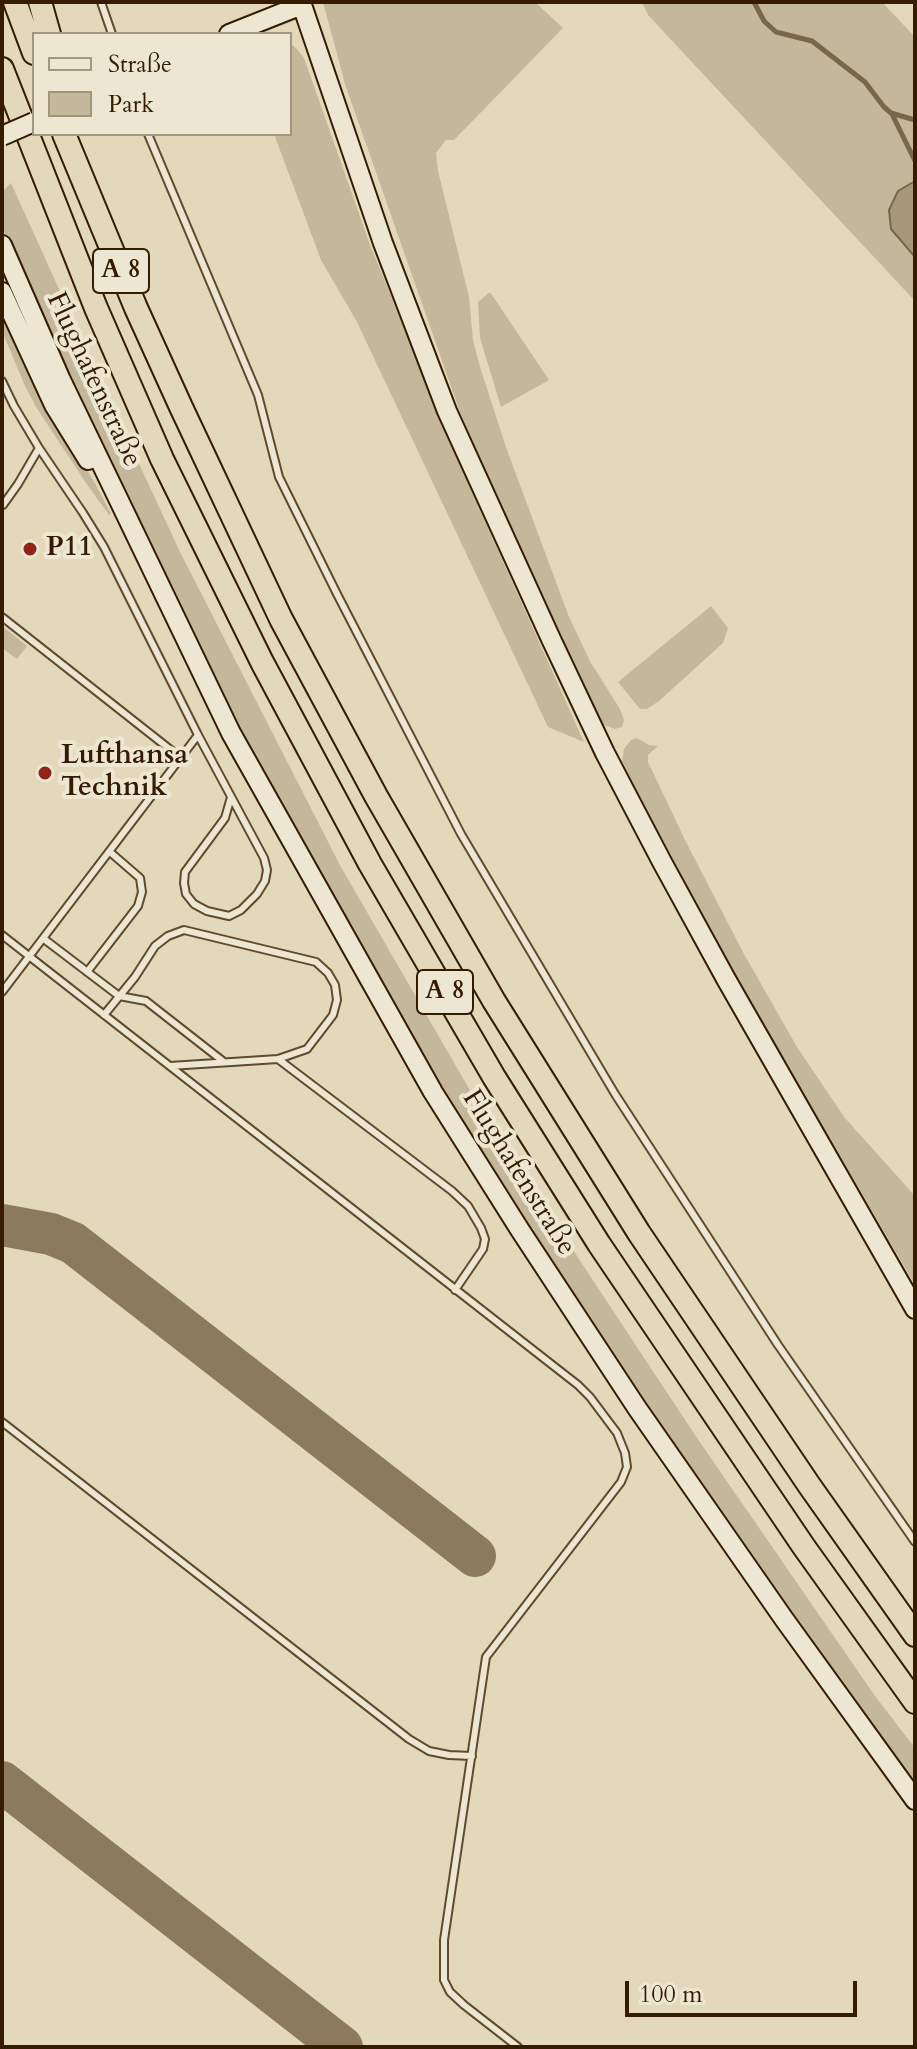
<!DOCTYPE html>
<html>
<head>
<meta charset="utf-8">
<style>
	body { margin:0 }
	#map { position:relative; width:917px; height:2049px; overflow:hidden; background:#e3d8b9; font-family:Cardo,serif }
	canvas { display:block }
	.frame { position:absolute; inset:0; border:4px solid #351b00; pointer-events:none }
	.legend { position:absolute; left:32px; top:32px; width:260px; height:104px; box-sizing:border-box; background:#ede6d2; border:2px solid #a3957e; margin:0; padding:10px 14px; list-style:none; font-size:24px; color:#351b00 }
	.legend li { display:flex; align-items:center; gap:16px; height:40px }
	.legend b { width:40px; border:2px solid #a3957e }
	.scale { position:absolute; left:625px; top:1981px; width:232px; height:36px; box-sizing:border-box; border:4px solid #351b00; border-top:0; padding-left:10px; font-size:24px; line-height:28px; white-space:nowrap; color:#351b00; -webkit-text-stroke:6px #ede6d2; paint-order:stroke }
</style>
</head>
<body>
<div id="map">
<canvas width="917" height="2049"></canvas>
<div class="frame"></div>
<ul class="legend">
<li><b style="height:10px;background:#ede6d2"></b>Straße</li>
<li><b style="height:22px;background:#c5b89a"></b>Park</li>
</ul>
<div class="scale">100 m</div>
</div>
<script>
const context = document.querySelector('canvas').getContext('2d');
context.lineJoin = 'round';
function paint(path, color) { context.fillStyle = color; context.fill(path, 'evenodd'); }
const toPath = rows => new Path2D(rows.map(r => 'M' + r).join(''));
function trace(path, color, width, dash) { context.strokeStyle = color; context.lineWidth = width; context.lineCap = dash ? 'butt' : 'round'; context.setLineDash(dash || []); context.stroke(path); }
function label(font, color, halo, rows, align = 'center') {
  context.font = font + ' Cardo,serif'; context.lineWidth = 8; context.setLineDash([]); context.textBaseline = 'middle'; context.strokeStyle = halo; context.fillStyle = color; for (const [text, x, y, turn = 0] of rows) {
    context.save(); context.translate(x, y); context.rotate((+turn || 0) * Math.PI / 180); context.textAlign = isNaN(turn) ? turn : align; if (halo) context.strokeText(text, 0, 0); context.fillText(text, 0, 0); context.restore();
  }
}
paint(toPath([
	[323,2,535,2,563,28,454,140,446,140,436,153,438,171,469,297,473,340,480,367,507,450,569,617,591,663,620,709,624,720,622,727,615,729,601,724,526,564,460,412,345,84],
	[642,2,882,2,915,37,915,301,648,15],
	[290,43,297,49,304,58,369,242,457,459,584,742,548,727,357,322,321,260,274,134,290,134],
	[11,183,97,373,180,552,341,867,486,1118,695,1435,875,1696,915,1748,915,1784,823,1661,613,1355,455,1111,292,831,186,625,2,227,2,192],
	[490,292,549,380,501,407,480,338,478,302],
	[2,310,48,405,96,485,111,514,109,515,86,483,36,407,25,386,2,331],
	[711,606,728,628,723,643,659,701,647,709,640,709,618,682],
	[2,626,27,646,17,659,2,648],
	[637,738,649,745,658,746,648,755,648,762,686,842,744,954,797,1047,845,1118,915,1196,915,1285,737,978,648,814,622,761,624,749,631,740]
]), '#c5b89a');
const water = toPath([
	[915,181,915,257,891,229,889,210,898,191,915,181]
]);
paint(water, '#a8987a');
trace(water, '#7a6649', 2);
trace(toPath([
	[754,2,764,21,776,32,812,41,865,82,884,107,891,113,915,120],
	[892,114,915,161]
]), '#7a6649', 5);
trace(toPath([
	[2,1225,51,1234,73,1243,475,1556],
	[2,1782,342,2047]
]), '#8c7a5c', 42);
const lane = toPath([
	[101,2,112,34],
	[148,134,258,395,279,477,337,594,461,834,615,1094,778,1345,915,1542],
	[2,381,14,406,39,448,83,513,104,547,198,735,264,858,267,870,265,881,257,894,241,910,229,916,207,911,194,904,186,894,184,883,185,872,225,818,231,797],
	[3,505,18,484,39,448],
	[2,617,181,758],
	[2,935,578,1385,590,1397,617,1433,625,1453,627,1467,621,1482,486,1657,444,1940,444,1980,450,1992,464,2005,518,2047],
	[44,939,119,996,146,1001,224,1062],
	[87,972,138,906,142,892,140,878,110,852],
	[2,992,198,735],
	[104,1015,135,977,155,946,168,936,184,930,316,962,328,973,335,985,337,1000,333,1015,307,1049,278,1059,170,1066],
	[278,1059,452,1191,468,1206,481,1228,485,1239,483,1249,455,1290],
	[2,1422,409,1739,429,1751,449,1755,472,1756]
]);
const secondary = toPath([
	[301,2,383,243,447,411,551,639,605,753,662,862,726,979,915,1309],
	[229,34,302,5],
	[2,245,61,380,231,733,433,1092,520,1230,637,1408,784,1619,915,1800],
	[2,292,54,405,88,460]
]);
const highway = toPath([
	[15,2,34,53],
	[40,2,49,34],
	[2,69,96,308,162,459,262,662,370,864,494,1077,599,1244,804,1547,915,1702],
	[64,134,136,308,181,407,281,619,376,796,494,1001,639,1233,809,1485,915,1635]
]);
trace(lane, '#604a2e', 10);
trace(secondary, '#351b00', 22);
trace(highway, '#351b00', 26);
trace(lane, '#ede6d2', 6);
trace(secondary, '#ede6d2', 18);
trace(highway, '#e3d8b9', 22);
const secondaryBridge = toPath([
	[2,136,34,122]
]);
trace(secondaryBridge, '#351b00', 22, []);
trace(secondaryBridge, '#ede6d2', 18);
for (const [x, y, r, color] of [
	[30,549,8,"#8f2418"],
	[45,773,8,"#8f2418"]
]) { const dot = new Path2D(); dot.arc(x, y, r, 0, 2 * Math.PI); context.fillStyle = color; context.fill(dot); trace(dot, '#ede6d2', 3); }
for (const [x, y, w] of [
	[121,271,56],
	[445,992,56]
]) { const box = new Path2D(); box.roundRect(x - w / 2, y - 22, w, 44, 6); context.fillStyle = '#ede6d2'; context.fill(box); trace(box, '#351b00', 2); }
label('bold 26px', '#351b00', null, [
	["A 8",121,271],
	["A 8",445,992]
]);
label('28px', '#351b00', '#ede6d2', [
	["Flughafenstraße",93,380,65],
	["Flughafenstraße",518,1173,58]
]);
label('bold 28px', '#351b00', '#ede6d2', [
	["P11",46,549],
	["Lufthansa",61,757],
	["Technik",61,789]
], 'left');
</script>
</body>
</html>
